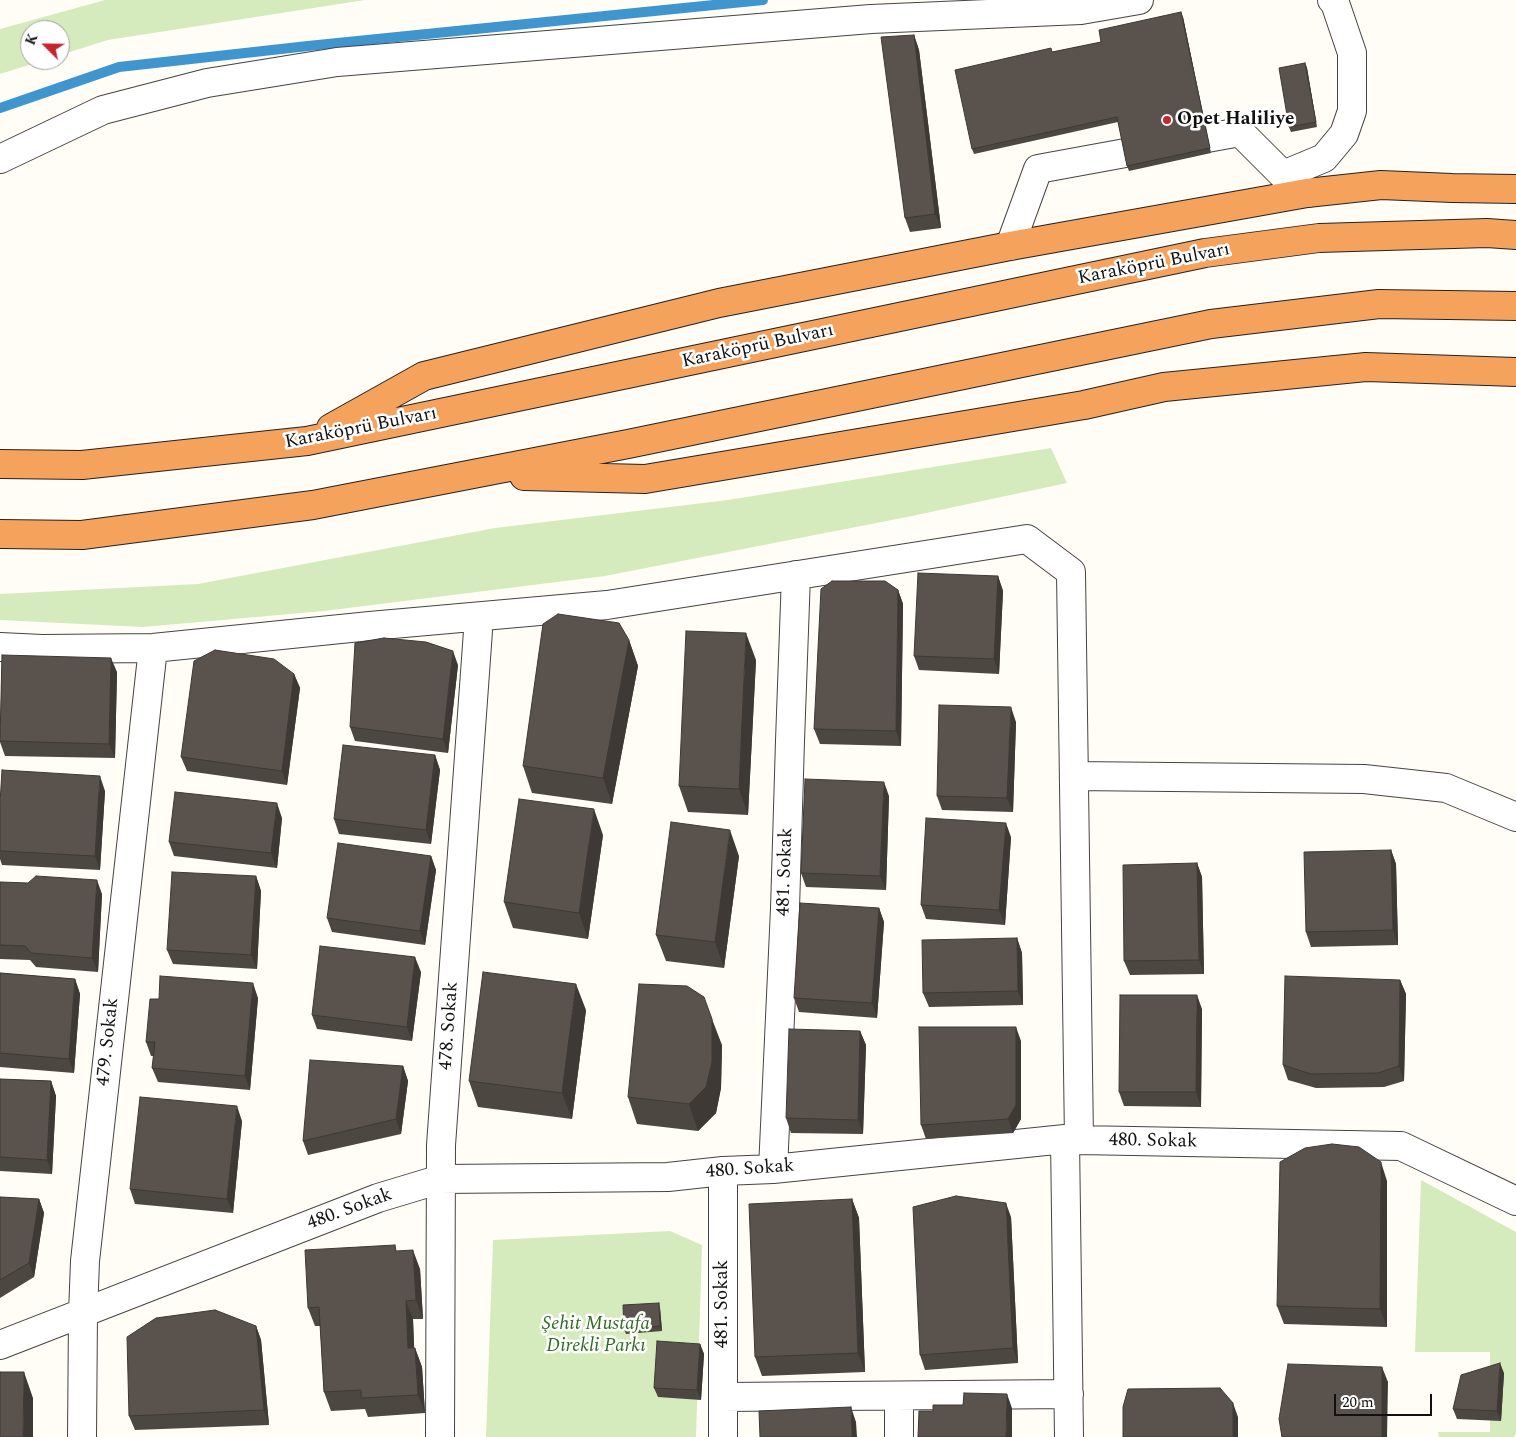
<!DOCTYPE html>
<html>
<head>
<meta charset="utf-8">
<style>
	body { margin:0 }
	#map { position:relative; width:1516px; height:1437px; overflow:hidden; background:#fffdf5; font-family:Spectral,serif }
	canvas { display:block }
	.north { position:absolute; left:20px; top:20px; width:50px; height:50px; box-sizing:border-box; background:#fff; border:1px solid #a0a0a0; border-radius:50%; rotate:293deg; font-size:14px; font-weight:700; line-height:20px; text-align:center; color:#111 }
	.north::after { content:''; display:block; margin:auto; width:18px; height:22px; background:#c4262e; clip-path:polygon(50% 0,100% 100%,50% 72%,0 100%) }
	.scale { position:absolute; left:1334px; top:1394px; width:98px; height:22px; box-sizing:border-box; border:2px solid #111; border-top:0; padding-left:6px; font-size:15px; line-height:18px; white-space:nowrap; color:#111; -webkit-text-stroke:4px #fff; paint-order:stroke }
</style>
</head>
<body>
<div id="map">
<canvas width="1516" height="1437"></canvas>
<div class="north">K</div>
<div class="scale">20 m</div>
</div>
<script>
const context = document.querySelector('canvas').getContext('2d');
context.lineJoin = 'round';
function paint(path, color) { context.fillStyle = color; context.fill(path, 'evenodd'); }
const toPath = rows => new Path2D(rows.map(r => 'M' + r).join(''));
function trace(path, color, width, dash) { context.strokeStyle = color; context.lineWidth = width; context.lineCap = dash ? 'butt' : 'round'; context.setLineDash(dash || []); context.stroke(path); }
function label(font, color, halo, rows, align = 'center') {
  context.font = font + ' Spectral,serif'; context.lineWidth = 5; context.setLineDash([]); context.textBaseline = 'middle'; context.strokeStyle = halo; context.fillStyle = color; for (const [text, x, y, turn = 0] of rows) {
    context.save(); context.translate(x, y); context.rotate((+turn || 0) * Math.PI / 180); context.textAlign = isNaN(turn) ? turn : align; if (halo) context.strokeText(text, 0, 0); context.fillText(text, 0, 0); context.restore();
  }
}
paint(toPath([
	[105,0,365,0,108,40,60,55,60,30,30,30,30,60,45,60,0,74,0,29],
	[1051,448,1067,483,907,517,605,576,324,611,143,627,0,620,0,594,198,584,495,528,728,500],
	[1421,1180,1516,1232,1516,1434,1514,1437,1439,1437,1438,1432,1490,1432,1490,1352,1415,1352],
	[670,1231,702,1245,696,1437,486,1437,493,1240]
]), '#d5ebbd');
trace(toPath([
	[0,108,119,67,308,46,763,0]
]), '#3f96cf', 10);
const minor = toPath([
	[0,159,103,110,207,83,337,62,871,19,1081,10,1139,0],
	[1283,175,1324,158,1344,134,1352,111,1352,53,1335,3,1332,0],
	[1010,246,1038,169,1240,132,1283,175,1307,193],
	[0,647,42,649,153,648,370,626,607,605,1027,539,1071,572,1079,1140],
	[1074,776,1364,779,1446,788,1516,817],
	[1065,1139,1069,1437],
	[773,1169,785,909,790,741,796,575],
	[0,1345,378,1198,441,1179,668,1177,723,1171,773,1169,1065,1139,1079,1140,1401,1146,1516,1201],
	[723,1397,1069,1394],
	[82,1437,83,1314,85,1261,153,648],
	[440,1437,441,1145,479,617],
	[723,1437,723,1171],
	[899,1437,899,1396]
]);
const highway = toPath([
	[331,428,424,376,719,303,1010,246,1307,193,1381,185,1452,188,1516,189],
	[0,464,82,465,307,441,1205,253,1319,238,1487,233,1516,235],
	[524,476,645,479,1084,405,1164,387,1366,367,1516,372],
	[0,534,82,535,313,505,628,444,1211,324,1379,304,1516,306]
]);
trace(minor, '#444', 30);
trace(highway, '#222', 30);
trace(minor, '#fff', 28);
trace(highway, '#f5a25d', 28);
paint(toPath([
	[1183,17,1211,153,1129,171,1127,166,1118,122,974,154,972,149,1053,52,1101,42],
	[914,35,919,50,941,228,910,232,905,218],
	[1305,63,1307,68,1317,127,1291,132,1289,127],
	[998,576,1003,591,999,674,919,670,914,656],
	[898,590,903,604,901,746,820,744,814,729],
	[629,640,638,666,612,804,532,793,523,766],
	[2,655,117,672,115,758,5,756,0,742],
	[756,660,748,815,688,812,679,786],
	[458,665,448,753,355,741,350,727],
	[294,674,300,688,287,785,187,771,181,757],
	[1016,722,1013,812,942,810,937,796],
	[435,755,440,770,431,844,339,834,334,819],
	[105,791,100,870,2,865,0,859,0,803],
	[889,796,886,890,806,887,801,873],
	[282,818,277,868,174,856,169,842],
	[603,835,588,939,513,928,504,902],
	[1011,837,1005,925,926,919,921,905],
	[1391,850,1396,864,1398,945,1311,947,1306,932],
	[431,856,436,870,425,945,332,932,327,918],
	[739,856,724,968,666,961,656,935],
	[1197,863,1202,877,1204,974,1130,975,1124,961],
	[256,876,261,891,257,969,173,964,167,950],
	[0,882,102,894,98,972,36,967,30,960,0,959],
	[879,908,884,922,877,1018,799,1012,794,998],
	[1017,938,1022,953,1023,1005,929,1007,923,993],
	[421,972,412,1041,317,1029,312,1015],
	[0,973,75,979,80,994,74,1073,0,1067],
	[1400,980,1406,994,1404,1081,1384,1087,1316,1088,1288,1080,1283,1065],
	[258,998,250,1090,158,1082,152,1068,154,1056,151,1056,146,1042,159,999],
	[1202,1009,1201,1107,1124,1106,1119,1092],
	[586,1010,572,1119,478,1107,469,1081],
	[860,1031,866,1045,863,1134,791,1133,786,1118],
	[1021,1041,1021,1119,1013,1133,926,1139,921,1125],
	[722,1045,721,1088,716,1113,698,1131,637,1124,628,1097],
	[403,1066,408,1081,401,1134,308,1155,303,1141],
	[0,1079,51,1081,56,1096,52,1174,0,1171],
	[242,1121,233,1213,135,1204,130,1189],
	[1387,1181,1387,1327,1284,1324,1277,1306],
	[0,1197,39,1199,44,1213,34,1277,0,1298],
	[852,1199,859,1218,865,1372,762,1376,755,1357],
	[1011,1217,1018,1363,925,1370,920,1355],
	[398,1251,420,1269,423,1319,413,1319,414,1348,415,1348,422,1367,425,1413,368,1417,365,1409,331,1411,324,1392,320,1326,315,1326,308,1308],
	[660,1308,662,1331,626,1334,624,1329],
	[256,1326,261,1340,269,1425,135,1430,129,1416],
	[700,1344,704,1354,701,1400,658,1397,654,1388],
	[1504,1373,1501,1421,1457,1419,1453,1409]
]), '#4d4742');
paint(toPath([
	[1181,12,1183,17,1211,153,1210,148],
	[914,35,919,50,941,228,935,214],
	[1305,63,1307,68,1317,127,1316,122],
	[998,576,1003,591,999,674,994,659],
	[898,590,903,604,901,746,896,731],
	[746,633,756,660,748,815,739,789],
	[629,640,638,666,612,804,603,778],
	[453,651,458,665,448,753,443,739],
	[111,658,117,672,115,758,109,744],
	[294,674,300,688,287,785,282,771],
	[1011,707,1016,722,1013,812,1007,798],
	[435,755,440,770,431,844,426,830],
	[100,776,105,791,100,870,95,856],
	[884,782,889,796,886,890,880,876],
	[277,803,282,818,277,868,271,853],
	[594,809,603,835,588,939,579,913],
	[1006,823,1011,837,1005,925,999,910],
	[730,830,739,856,724,968,715,942],
	[1391,850,1396,864,1398,945,1393,930],
	[431,856,436,870,425,945,420,931],
	[1197,863,1202,877,1204,974,1199,960],
	[256,876,261,891,257,969,251,955],
	[97,880,102,894,98,972,92,958],
	[879,908,884,922,877,1018,872,1003],
	[1017,938,1022,953,1023,1005,1018,991],
	[415,957,421,972,412,1041,407,1027],
	[75,979,80,994,74,1073,69,1059],
	[1400,980,1406,994,1404,1081,1399,1066],
	[253,983,258,998,250,1090,245,1076],
	[576,984,586,1010,572,1119,562,1093],
	[1197,995,1202,1009,1201,1107,1196,1092],
	[712,1019,722,1045,721,1088,716,1113,698,1131,689,1104],
	[1016,1027,1021,1041,1021,1119,1013,1133,1008,1119],
	[860,1031,866,1045,863,1134,858,1120],
	[403,1066,408,1081,401,1134,396,1119],
	[51,1081,56,1096,52,1174,47,1160],
	[237,1106,242,1121,233,1213,227,1199],
	[1381,1162,1387,1181,1387,1327,1380,1309],
	[39,1199,44,1213,34,1277,29,1263],
	[852,1199,859,1218,865,1372,858,1353],
	[1006,1203,1011,1217,1018,1363,1013,1348],
	[413,1250,420,1269,423,1319,416,1300],
	[406,1301,413,1319,415,1367,408,1348],
	[659,1303,660,1308,662,1331,660,1326],
	[256,1326,261,1340,269,1425,264,1410],
	[700,1344,704,1354,701,1400,697,1390],
	[415,1348,422,1367,425,1413,418,1395],
	[1500,1363,1504,1373,1501,1421,1497,1411],
	[1382,1367,1388,1382,1387,1437,1382,1437],
	[24,1372,33,1398,33,1437,23,1437],
	[1007,1394,1012,1408,1012,1437,1006,1437],
	[1233,1403,1238,1417,1238,1437,1233,1437],
	[851,1407,856,1422,857,1437,852,1437]
]), '#3f3936');
const building = toPath([
	[1181,12,1210,148,1127,166,1117,117,972,149,955,70,1051,48,1052,52,1101,42,1099,30,1181,12],
	[914,35,935,214,905,218,881,37,914,35],
	[1305,63,1316,122,1289,127,1279,68,1305,63],
	[918,573,998,576,994,659,914,656,918,573],
	[832,581,885,581,898,590,896,731,814,729,821,589,832,581],
	[558,614,619,623,629,640,603,778,523,766,543,624,558,614],
	[686,631,746,633,739,789,679,786,686,631],
	[384,638,426,642,453,651,443,739,350,727,355,643,384,638],
	[215,650,274,659,294,674,282,771,181,757,194,661,215,650],
	[2,655,111,658,109,744,0,741,2,655],
	[939,705,1011,707,1007,798,937,796,939,705],
	[343,745,435,755,426,830,334,819,343,745],
	[2,770,100,776,95,856,0,851,0,803,2,770],
	[805,779,884,782,880,876,801,873,805,779],
	[175,792,277,803,271,853,169,842,175,792],
	[519,799,594,809,579,913,504,902,519,799],
	[926,818,1006,823,999,910,921,905,926,818],
	[671,822,730,830,715,942,656,935,671,822],
	[338,843,431,856,420,931,327,918,338,843],
	[1391,850,1393,930,1306,932,1304,852,1391,850],
	[1197,863,1199,960,1124,961,1123,865,1197,863],
	[172,872,256,876,251,955,167,950,172,872],
	[36,876,97,880,92,958,31,953,25,946,0,945,0,882,28,883,36,876],
	[800,903,879,908,872,1003,794,998,800,903],
	[1017,938,1018,991,923,993,922,940,1017,938],
	[320,946,415,957,407,1027,312,1015,320,946],
	[483,972,576,984,562,1093,469,1081,483,972],
	[0,973,75,979,69,1059,0,1053,0,973],
	[160,976,253,983,245,1076,152,1068,155,1042,146,1042,150,999,159,999,160,976],
	[1285,976,1400,980,1399,1066,1378,1073,1311,1074,1283,1065,1285,976],
	[639,984,687,986,704,997,712,1019,712,1062,706,1087,689,1104,628,1097,639,984],
	[1120,995,1197,995,1196,1092,1119,1092,1120,995],
	[919,1027,1016,1027,1016,1105,1008,1119,921,1125,919,1027],
	[789,1029,860,1031,858,1120,786,1118,789,1029],
	[310,1060,403,1066,396,1119,303,1141,310,1060],
	[0,1079,51,1081,47,1160,0,1157,0,1079],
	[140,1097,237,1106,227,1199,130,1189,140,1097],
	[1332,1144,1359,1147,1381,1162,1380,1309,1277,1306,1280,1162,1305,1148,1332,1144],
	[956,1196,1006,1203,1013,1348,920,1355,913,1207,956,1196],
	[0,1197,39,1199,29,1263,0,1280,0,1197],
	[852,1199,858,1353,755,1357,749,1204,852,1199],
	[395,1245,396,1251,413,1250,416,1300,406,1301,408,1348,415,1348,418,1395,361,1398,361,1390,324,1392,319,1307,308,1308,305,1250,395,1245],
	[659,1303,660,1326,624,1329,623,1305,659,1303],
	[215,1310,256,1326,264,1410,129,1416,127,1337,156,1318,215,1310],
	[657,1341,700,1344,697,1390,654,1388,657,1341],
	[1500,1363,1497,1411,1453,1409,1461,1375,1500,1363],
	[1288,1364,1382,1367,1382,1437,1282,1437,1279,1419,1288,1364],
	[0,1372,24,1372,23,1437,0,1437,0,1372],
	[1220,1388,1233,1403,1233,1437,1123,1437,1123,1407,1128,1389,1220,1388],
	[964,1393,1007,1394,1006,1437,918,1437,919,1411,933,1411,933,1405,963,1405,964,1393],
	[851,1407,852,1437,760,1437,759,1411,851,1407]
]);
paint(building, '#5a524d');
trace(building, '#3f3936', 1);
for (const [x, y, r, color] of [
	[1167,120,5,"#c4262e"]
]) { const dot = new Path2D(); dot.arc(x, y, r, 0, 2 * Math.PI); context.fillStyle = color; context.fill(dot); trace(dot, '#fff', 2); }
label('bold 19px', '#111', '#fff', [
	["Opet Haliliye",1177,120]
], 'left');
label('19px', '#111', '#fff', [
	["Karaköprü Bulvarı",1154,265,-11],
	["Karaköprü Bulvarı",758,347,-12],
	["Karaköprü Bulvarı",361,429,-11],
	["481. Sokak",786,872,-88],
	["478. Sokak",450,1026,-86],
	["479. Sokak",109,1042,-84],
	["480. Sokak",1153,1142,1],
	["480. Sokak",750,1170,-4],
	["480. Sokak",350,1210,-20],
	["481. Sokak",723,1304,-90]
]);
label('italic 19px', '#2f6b1f', '#fff', [
	["Şehit Mustafa",596,1325],
	["Direkli Parkı",596,1347]
]);
</script>
</body>
</html>
